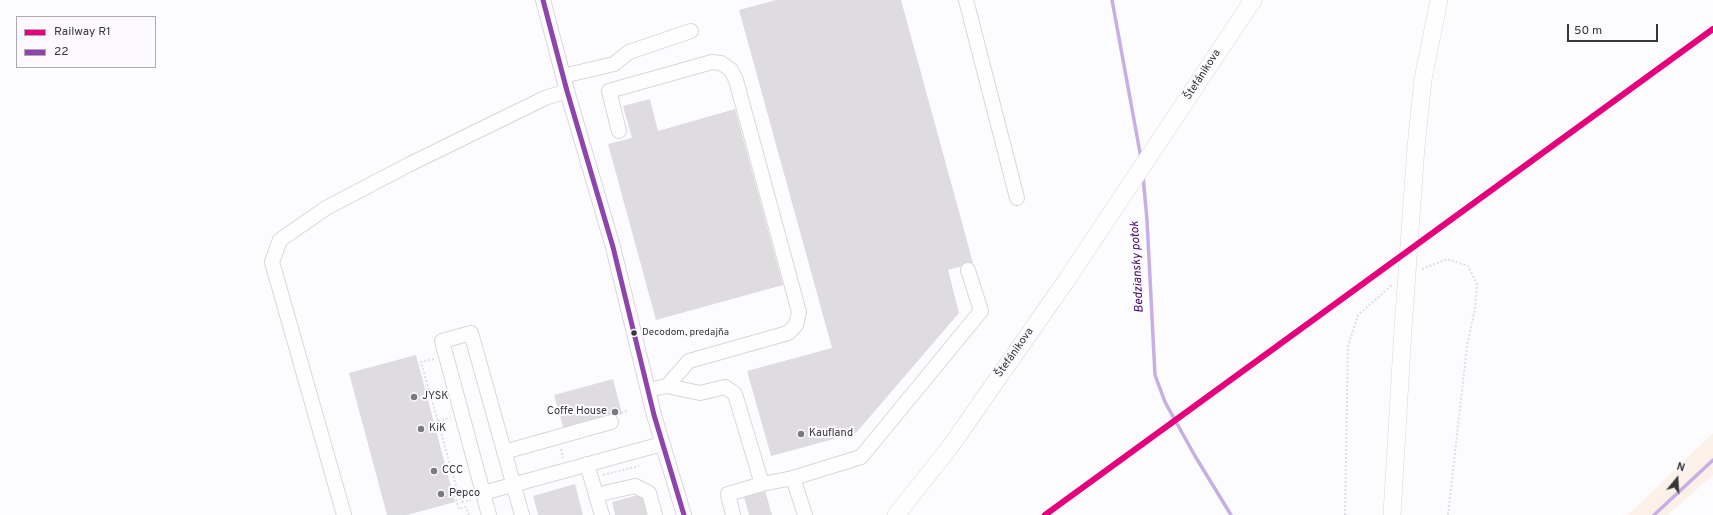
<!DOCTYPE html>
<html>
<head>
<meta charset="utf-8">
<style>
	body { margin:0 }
	#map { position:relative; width:1713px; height:515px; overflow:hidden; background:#fcfbfd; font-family:Overpass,sans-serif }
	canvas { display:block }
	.legend { position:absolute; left:16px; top:16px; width:140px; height:52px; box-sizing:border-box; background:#fcfafe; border:1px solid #adabaf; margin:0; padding:5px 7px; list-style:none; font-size:12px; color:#363538 }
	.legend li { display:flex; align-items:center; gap:8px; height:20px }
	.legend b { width:20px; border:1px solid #adabaf }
	.north { position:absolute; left:1657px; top:459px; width:40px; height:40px; -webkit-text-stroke:3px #fcfafe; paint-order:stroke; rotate:18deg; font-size:11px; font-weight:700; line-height:16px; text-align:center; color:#363538 }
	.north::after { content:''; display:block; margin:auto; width:14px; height:18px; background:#363538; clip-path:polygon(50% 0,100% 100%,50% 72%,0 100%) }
	.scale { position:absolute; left:1567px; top:24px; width:91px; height:18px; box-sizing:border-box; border:2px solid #363538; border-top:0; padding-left:5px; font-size:12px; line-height:14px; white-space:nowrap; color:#363538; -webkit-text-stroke:3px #fcfafe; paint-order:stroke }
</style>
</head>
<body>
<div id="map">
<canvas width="1713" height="515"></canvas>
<ul class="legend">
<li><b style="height:5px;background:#e5007d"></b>Railway R1</li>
<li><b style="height:5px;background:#8e44ad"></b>22</li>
</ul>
<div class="north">N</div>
<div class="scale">50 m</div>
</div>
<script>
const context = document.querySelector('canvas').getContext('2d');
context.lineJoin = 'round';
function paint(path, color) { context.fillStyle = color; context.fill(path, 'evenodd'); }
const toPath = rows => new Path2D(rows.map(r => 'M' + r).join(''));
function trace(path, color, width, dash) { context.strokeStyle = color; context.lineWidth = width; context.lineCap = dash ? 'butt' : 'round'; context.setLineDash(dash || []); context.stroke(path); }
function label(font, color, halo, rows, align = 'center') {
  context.font = font + ' Overpass,sans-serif'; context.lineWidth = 4; context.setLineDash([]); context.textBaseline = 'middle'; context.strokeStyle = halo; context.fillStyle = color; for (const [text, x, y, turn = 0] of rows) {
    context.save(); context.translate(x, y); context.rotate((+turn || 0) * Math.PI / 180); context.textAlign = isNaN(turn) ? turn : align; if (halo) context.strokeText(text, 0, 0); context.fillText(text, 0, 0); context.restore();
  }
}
paint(toPath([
	[1713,433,1713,475,1668,515,1628,515]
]), '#fcf1e8');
trace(toPath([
	[1112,0,1141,158],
	[1143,176,1147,220,1155,375,1165,402,1195,456,1231,515],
	[1654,515,1713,460]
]), '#c7afe4', 3.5);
paint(toPath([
	[776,0,901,0,973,263,948,270,959,313,856,433,771,456,747,371,832,348,739,10],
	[650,99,658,131,735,109,783,285,656,320,608,144,632,138,623,106],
	[416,355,455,502,407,515,387,515,349,373],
	[613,379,622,414,564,430,554,395],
	[575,484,583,515,538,515,533,496],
	[765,491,772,515,749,515,744,497],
	[642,494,648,515,615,515,612,502]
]), '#dedcdf');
const minor = toPath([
	[543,0,567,91,613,247,654,415,684,515],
	[966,0,1017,198],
	[563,76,614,64,629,52,691,31],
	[619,131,609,91,712,62,721,63,731,70,736,80,799,312,796,325,788,333,689,361,667,386],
	[648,390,667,386,700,393,725,387,735,394,762,484],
	[504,452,611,422],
	[587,464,602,515],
	[793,478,805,515],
	[483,493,662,444],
	[596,495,635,486,649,493,655,515],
	[344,515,272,262,280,240,326,208,410,164,545,98,567,91],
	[489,515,442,341,471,333,522,515],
	[733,515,728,494,762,484,793,478,861,457,981,311,968,270]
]);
const major = toPath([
	[1416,147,1423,79,1439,0],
	[896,515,950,447,1066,281,1253,0],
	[1392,515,1403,329]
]);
trace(minor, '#d8d7da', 16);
trace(major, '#d8d7da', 18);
trace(toPath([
	[1422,269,1447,259,1468,266,1477,284,1475,309,1467,346,1448,515],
	[434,359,421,362,457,489],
	[621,413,627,411],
	[438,421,450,418],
	[561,449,563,458],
	[603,475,639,466],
	[469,515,466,507,459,509,453,489,459,489,462,502,471,500],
	[1345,515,1348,346,1358,315,1392,285]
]), '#e0dfe0', 2, [2, 2]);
trace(minor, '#fffeff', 14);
trace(major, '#fffeff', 17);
const majorBridge = toPath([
	[1403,329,1416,147]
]);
trace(majorBridge, '#d8d7da', 18, []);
trace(majorBridge, '#fffeff', 17);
trace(toPath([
	[543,0,567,91,613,247,654,415,684,515]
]), '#8e44ad', 5);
trace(toPath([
	[1045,515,1713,29]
]), '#e5007d', 6);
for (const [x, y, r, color] of [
	[634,333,3.5,"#363538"],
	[414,397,4,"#7b7a7d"],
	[615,412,4,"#7b7a7d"],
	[421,429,4,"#7b7a7d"],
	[801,434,4,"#7b7a7d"],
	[434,471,4,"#7b7a7d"],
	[441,494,4,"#7b7a7d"]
]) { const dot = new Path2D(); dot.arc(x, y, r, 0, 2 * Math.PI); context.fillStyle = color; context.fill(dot); trace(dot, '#fcfafe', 1.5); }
label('10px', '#363538', '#fcfafe', [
	["Decodom, predajňa",642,333]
], 'left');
label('11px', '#363538', '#fcfafe', [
	["Štefánikova",1203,75,-57],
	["Štefánikova",1015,353,-55]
]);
label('11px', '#363538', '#fcfafe', [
	["JYSK",422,397],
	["Coffe House",607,412,"right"],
	["KiK",429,429],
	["Kaufland",809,434],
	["CCC",442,471],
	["Pepco",449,494]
], 'left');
label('italic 12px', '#3c0562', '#fcfafe', [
	["Bedziansky potok",1138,267,-93]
]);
</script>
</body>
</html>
